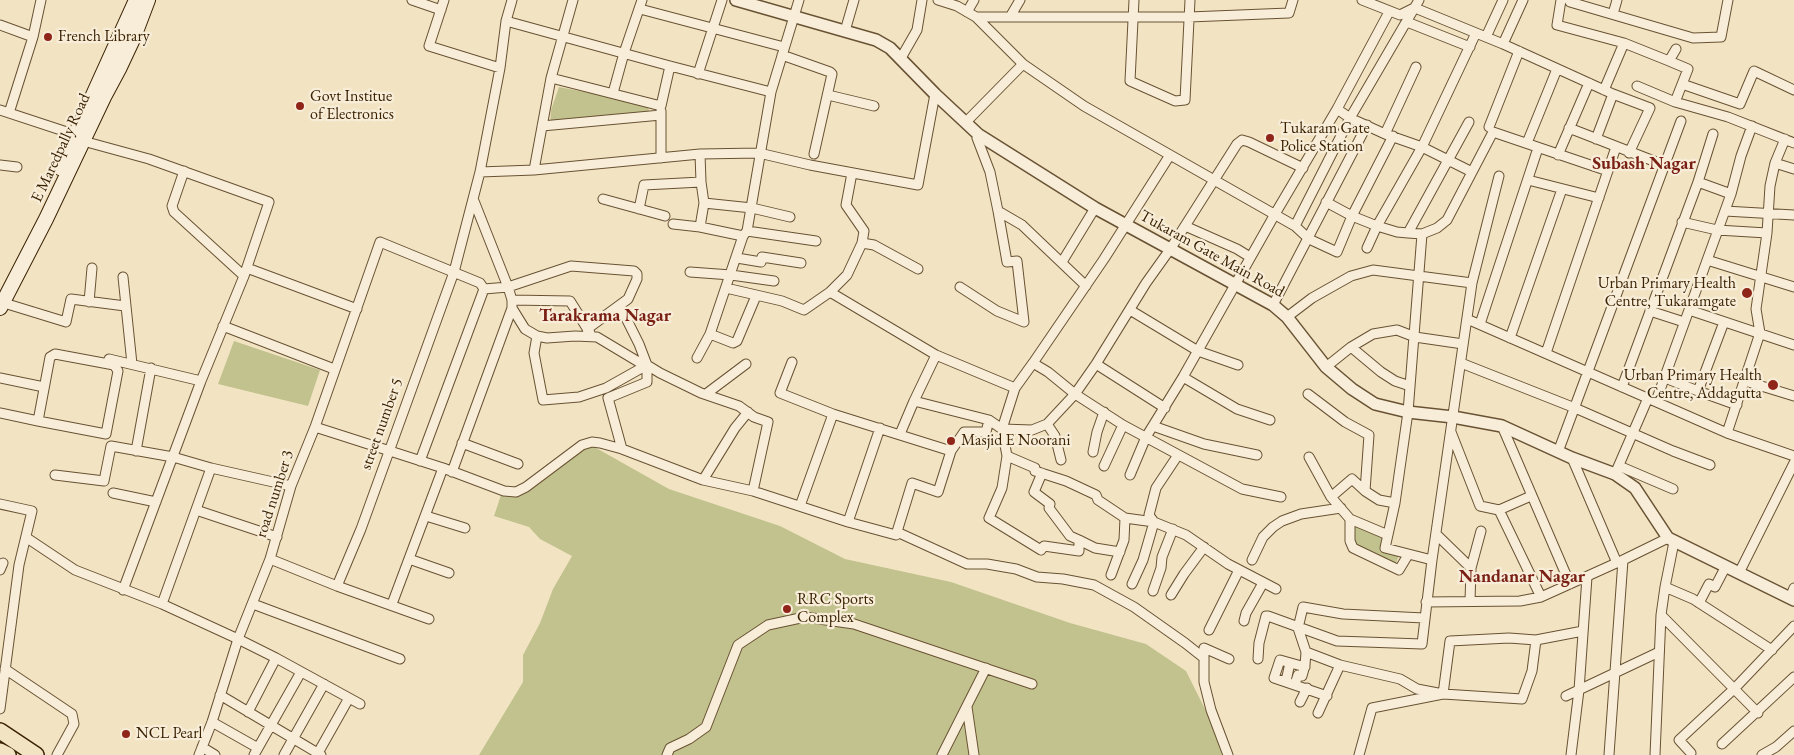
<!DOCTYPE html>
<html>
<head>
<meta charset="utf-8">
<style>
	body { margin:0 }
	canvas { display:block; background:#f2e4c3 }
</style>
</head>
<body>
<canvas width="1794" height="755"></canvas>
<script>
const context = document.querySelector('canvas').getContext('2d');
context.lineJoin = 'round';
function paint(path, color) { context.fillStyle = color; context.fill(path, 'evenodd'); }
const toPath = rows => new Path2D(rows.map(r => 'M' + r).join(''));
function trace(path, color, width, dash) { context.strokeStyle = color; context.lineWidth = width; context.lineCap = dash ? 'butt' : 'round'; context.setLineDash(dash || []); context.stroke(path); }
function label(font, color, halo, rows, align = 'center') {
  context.font = font + ' "EB Garamond",serif'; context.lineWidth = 4.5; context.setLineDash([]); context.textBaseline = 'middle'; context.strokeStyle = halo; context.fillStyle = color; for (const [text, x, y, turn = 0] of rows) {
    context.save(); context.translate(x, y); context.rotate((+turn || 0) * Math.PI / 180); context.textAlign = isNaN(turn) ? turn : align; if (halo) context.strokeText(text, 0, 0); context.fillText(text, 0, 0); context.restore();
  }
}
paint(toPath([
	[559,87,646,104,649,110,649,118,550,125,551,110],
	[234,341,320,370,308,406,218,384],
	[589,444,669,489,780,526,845,559,951,582,1070,623,1146,644,1186,671,1213,725,1222,755,479,755,523,682,523,655,540,623,553,589,572,556,540,539,529,527,494,516,501,495,519,496,531,486,551,474],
	[1354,526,1385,538,1381,548,1399,555,1396,563,1356,547,1352,540]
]), '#c2c28e');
const minor = toPath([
	[412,0,441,10],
	[444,0,429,46,500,68],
	[938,0,957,6,976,17,1023,64,1084,106,1295,226,1309,239,1337,252,1352,216,1393,136],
	[1134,0,1130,81,1175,101,1185,100,1190,0],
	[1362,0,1400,15,1414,8],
	[1561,0,1557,25,1624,43,1604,90],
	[1569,0,1570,2,1693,38,1721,37,1728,0],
	[1415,8,1503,44,1613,94,1650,108,1629,153],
	[640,9,784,47],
	[967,12,974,0],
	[1613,14,1617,0],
	[976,17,1189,17,1289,13,1293,0],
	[1010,17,1020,0],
	[506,21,670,66,771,92],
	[1407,22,1470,47],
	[0,25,33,37],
	[845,31,854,0],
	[1486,37,1503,0],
	[1624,43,1669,61,1676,49],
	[1503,44,1523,0],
	[782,55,830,72,832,74,814,154],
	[901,58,917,30,922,0],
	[1669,61,1688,69,1675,102],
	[698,74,722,0],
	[551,78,661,106,670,66],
	[1682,84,1740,104,1754,71,1794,90],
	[1637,86,1675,102,1728,117,1794,143],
	[613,93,624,53,642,0],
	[828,95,874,106],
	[1337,109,1350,118,1385,134,1422,147,1472,172],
	[0,110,76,135],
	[661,111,661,158],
	[9,113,33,37,41,0],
	[966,122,1023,64],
	[542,126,661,115],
	[1489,127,1519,51],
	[1569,128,1664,165],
	[1385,134,1416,67],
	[979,135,977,138,990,172,998,211,1022,225,1086,286],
	[1596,139,1613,94],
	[83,141,149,159,269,202,244,276,201,381,123,590],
	[1527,143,1557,69],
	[700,154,701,182,704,203,752,208,790,217],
	[1558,155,1589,83],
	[1775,163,1794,169],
	[0,165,17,167],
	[534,170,551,78,573,0],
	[184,171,172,206,174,212,244,276],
	[480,172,534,170,700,154,759,153,810,165,918,185,935,94],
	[852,173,846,205,864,231,862,243],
	[1528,180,1599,198],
	[1698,182,1731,194],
	[603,199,665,216],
	[1326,202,1352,216,1377,226,1397,232,1408,233,1469,122],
	[639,209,644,185,701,182],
	[1725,211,1794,215],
	[1682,222,1717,230,1767,233],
	[673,224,700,227,743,236],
	[1185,226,1237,249,1250,257],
	[1295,226,1350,118,1419,0],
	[700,227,704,203],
	[747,231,816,241],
	[1408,233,1422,234,1437,228,1447,220,1493,132,1608,171],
	[1422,234,1408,412,1395,503,1385,548,1432,560],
	[1367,248,1377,226,1422,147,1476,33],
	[737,258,761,262,762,257,801,263],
	[1707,260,1794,287],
	[1062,262,1095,208],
	[247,268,357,309],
	[690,272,731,275,774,281],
	[123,277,132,364],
	[960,287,997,311,1024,322,1017,261,1007,262,998,211],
	[726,288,782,301,804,310,830,292,847,275,862,243,874,245,918,269],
	[484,289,508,287,571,266,634,271,637,274,637,279,628,299,587,329],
	[830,292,936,355,1015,388,1033,363,1048,372,1075,394,1123,425,1242,489,1281,497],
	[512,300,570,301,590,333],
	[89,302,92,268],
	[4,303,66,322,71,299,125,306],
	[1273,305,1367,125],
	[620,306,639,344,647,365,647,382,608,398,622,449],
	[512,308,525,329,537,336,547,338,575,336,597,337,637,361,647,365,660,373,701,393,739,406,754,417,768,422,753,491],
	[1130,310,1198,351,1238,365],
	[1689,310,1794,345],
	[1650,311,1684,322],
	[1287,317,1312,298,1351,276,1373,270,1472,283],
	[1467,319,1727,433,1794,456],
	[1480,324,1538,148],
	[223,326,334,369],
	[710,334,733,343,737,341,756,296],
	[537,336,534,353,543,400,579,397,606,388,647,365],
	[1510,338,1562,189],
	[1351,347,1381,372,1395,381,1410,386],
	[1546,353,1616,147],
	[697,358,710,334,743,236,747,231,771,92,799,0],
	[109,359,201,381],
	[792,362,780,393,833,414,951,451],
	[1033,363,1104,259,1170,155],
	[1461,363,1575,408,1673,451,1710,465],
	[1096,364,1165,408],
	[1326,367,1351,347,1373,334,1397,330,1415,337,1463,344],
	[1183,377,1237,409,1270,420],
	[0,378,44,387],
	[1665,378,1698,391,1724,322],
	[1745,381,1794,396],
	[1622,387,1698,182,1713,134],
	[1698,391,1737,405],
	[706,394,746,364],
	[1308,394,1345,422,1369,435,1365,491],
	[914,401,989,420,1002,429,1015,388],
	[1656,401,1731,194,1741,156,1752,126],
	[0,413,38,421,106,434,118,371,114,365,55,354,50,357,38,421],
	[1047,424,1055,436,1061,460],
	[1153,426,1204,444,1257,455],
	[1502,426,1570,584],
	[315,427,443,468,504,491,516,492,526,487,582,445,592,442,600,443,622,449,703,480,753,491,848,522,896,535,912,483,938,492,951,451,964,432,986,432,989,420],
	[1451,432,1480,506,1499,510,1541,597],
	[1727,433,1760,333,1756,309,1767,233,1770,186,1775,163,1785,139],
	[900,434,914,401,936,355],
	[462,443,518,464],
	[136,451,151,368],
	[1093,452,1097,432,1104,412],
	[1558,452,1681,121],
	[1007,456,1035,468,1035,471,1066,481,1096,495,1098,500,1125,518],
	[1309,457,1331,497,1350,519,1388,535],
	[1572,458,1617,563],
	[1104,466,1123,425],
	[1619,466,1673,489],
	[452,472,512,308,512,300,508,287,474,201],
	[1042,473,1034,492,1050,504,1049,508,1070,536,1079,540],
	[1615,474,1648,398],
	[55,475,104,481,111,446,173,457,211,468,291,486],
	[1130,475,1146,437,1183,377,1275,214,1337,109,1389,12],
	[703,480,735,428,748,412],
	[113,493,156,502],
	[1331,497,1352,479,1365,491,1379,500,1395,503],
	[0,504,32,511,19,565,0,709],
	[800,506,833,414],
	[196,510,277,537],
	[1499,510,1531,496],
	[426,516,465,528],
	[1350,519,1350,541,1353,548,1399,570,1408,555],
	[848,522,880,428],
	[897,532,967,564,987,564,1016,569,1037,577,1063,579,1094,585,1134,607,1185,643,1204,658],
	[1436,534,1471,568,1470,601],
	[27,538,75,570,162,604,238,639,276,658,360,704],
	[1120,552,1095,548,1079,540,1079,551,1044,546,1041,550,989,518,1002,488,1007,456,1002,429,1032,430,1047,424,1075,394,1096,364,1146,283,1171,248,1237,144,1242,140,1249,142,1303,168],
	[270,559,337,586,429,619],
	[409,559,449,573],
	[1252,560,1263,537,1273,527,1282,521,1301,514,1341,508],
	[1471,568,1481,531],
	[0,570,3,563],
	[1739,573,1794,463],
	[1111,575,1124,540,1125,518,1154,522,1186,535,1228,564,1276,589],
	[1132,584,1143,560,1154,522,1149,515,1156,488,1178,455],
	[337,586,361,529,454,272,480,172,500,68,506,21,512,0],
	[1665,587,1693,599,1772,650],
	[1153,591,1161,568,1162,557,1173,529],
	[1171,595,1184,574,1204,547],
	[1790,598,1794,588],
	[1426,602,1520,601,1541,597,1623,560,1668,538],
	[1699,603,1709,584,1715,587,1726,566],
	[162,604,211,468],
	[253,604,400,659],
	[392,604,443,468],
	[1661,615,1758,713],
	[1244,621,1246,613,1263,583],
	[1209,630,1239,570],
	[1306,652,1340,665,1400,679,1417,689,1443,694,1522,699,1532,671,1536,640,1583,631],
	[1258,659,1259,643,1266,616,1268,616,1337,641,1422,644,1432,560,1472,283,1499,176],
	[1305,667,1280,660,1274,678,1327,696],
	[5,669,72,714,74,724,57,755],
	[1286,681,1290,663],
	[1295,684,1298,675,1302,676,1305,665,1306,652,1298,628,1303,607,1343,614,1424,618],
	[220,695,321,755],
	[1566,696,1659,652],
	[1300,702,1307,688],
	[967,707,974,755],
	[248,712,276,658],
	[1318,713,1340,665],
	[212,722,258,748],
	[1722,744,1794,677],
	[202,747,215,755],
	[318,753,349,698],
	[1691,753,1679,740,1735,688,1794,626],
	[199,755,212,722,238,639,270,559,291,486,315,427,380,242,480,283,484,289,420,461],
	[254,755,301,672],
	[284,755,324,684],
	[667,755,670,748,689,739,706,727,738,645,768,625,805,617,854,624,1032,684],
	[942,755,986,668],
	[1228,755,1211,710,1204,682,1204,648,1229,659],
	[1359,755,1372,708,1443,694,1450,641,1509,638,1536,640],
	[1571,755,1579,690,1587,577],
	[1609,755,1623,560],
	[1655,755,1661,615,1665,587,1674,542],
	[1762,755,1776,747,1794,731]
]);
const tertiary = toPath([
	[736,0,876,40,890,48,935,94,979,135,1095,208,1273,305,1287,317,1326,367,1352,389,1375,404,1408,412,1453,417,1502,426,1572,458,1615,474,1635,488,1668,538,1794,600]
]);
const secondary = toPath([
	[60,168,136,0],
	[0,308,46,219,104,97,119,69,134,37,148,0]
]);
const primary = toPath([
	[0,731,36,755],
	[0,751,8,755]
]);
trace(minor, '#695233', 11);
trace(tertiary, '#695233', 14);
trace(secondary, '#3b2203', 16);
trace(primary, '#3b2203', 18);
trace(minor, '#f7edd8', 9);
trace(tertiary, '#f7edd8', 11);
trace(secondary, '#f7edd8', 14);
trace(primary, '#f2e4c3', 15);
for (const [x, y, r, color] of [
	[48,37,5,"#8f2418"],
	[300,106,5,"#8f2418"],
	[1270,138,5,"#8f2418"],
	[1747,293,6,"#8f2418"],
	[1773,385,6,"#8f2418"],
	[951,441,5,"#8f2418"],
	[787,609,5,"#8f2418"],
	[126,734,5,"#8f2418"]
]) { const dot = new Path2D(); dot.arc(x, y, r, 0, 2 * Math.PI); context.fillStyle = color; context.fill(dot); trace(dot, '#f7edd8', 2); }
label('16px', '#3b2203', '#f7edd8', [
	["French Library",58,37],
	["Govt Institue",310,97],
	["of Electronics",310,115],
	["Tukaram Gate",1280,129],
	["Police Station",1280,147],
	["Urban Primary Health",1736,284,"right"],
	["Centre, Tukaramgate",1736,302,"right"],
	["Urban Primary Health",1762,376,"right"],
	["Centre, Addagutta",1762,394,"right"],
	["Masjid E Noorani",961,441],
	["RRC Sports",797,600],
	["Complex",797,618],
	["NCL Pearl",136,734]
], 'left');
label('16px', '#3b2203', '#f7edd8', [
	["E Maredpally Road",61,148,-65],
	["Tukaram Gate Main Road",1212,254,29],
	["street number 5",382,424,-70],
	["road number 3",275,494,-72]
]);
label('bold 18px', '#7a1f14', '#f7edd8', [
	["Subash Nagar",1644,164],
	["Tarakrama Nagar",605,316],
	["Nandanar Nagar",1522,577]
]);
</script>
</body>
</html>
